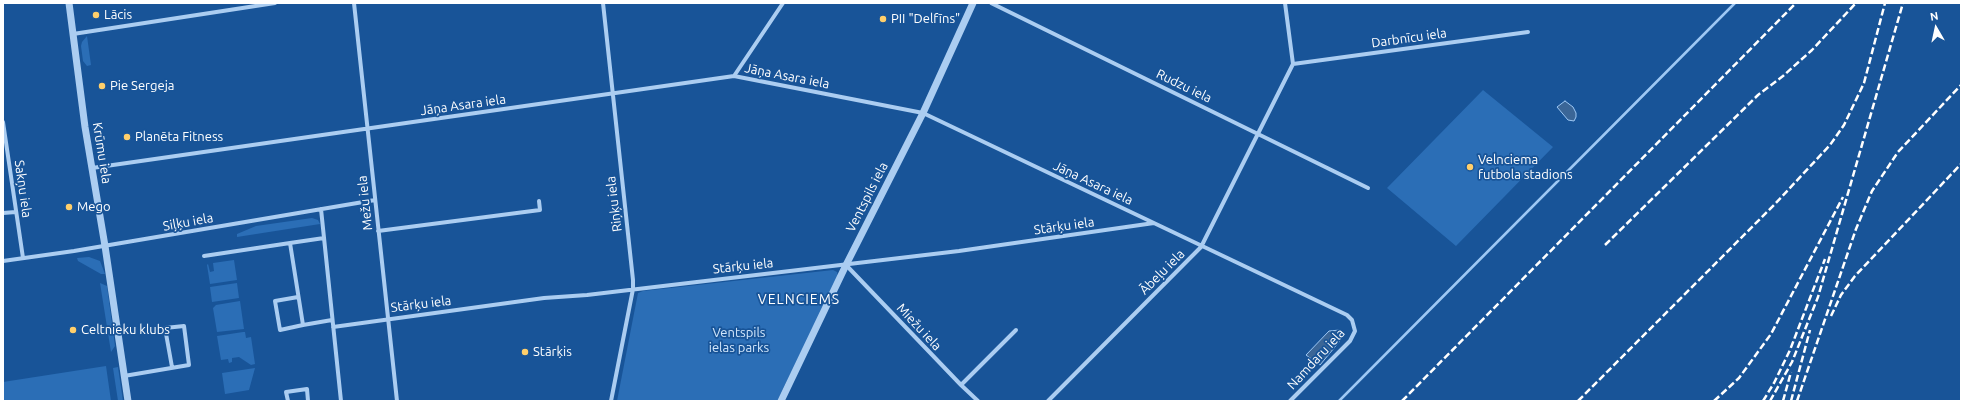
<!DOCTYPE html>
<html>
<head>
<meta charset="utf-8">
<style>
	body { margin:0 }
	#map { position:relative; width:1964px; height:404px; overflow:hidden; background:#185498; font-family:Ubuntu,sans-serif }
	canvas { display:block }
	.frame { position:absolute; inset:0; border:4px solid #fff; pointer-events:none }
	.north { position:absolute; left:1916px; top:8px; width:40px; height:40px; -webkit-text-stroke:3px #185498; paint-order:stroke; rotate:351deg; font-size:11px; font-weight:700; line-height:16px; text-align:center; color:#fff }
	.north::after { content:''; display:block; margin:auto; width:14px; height:18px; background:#fff; clip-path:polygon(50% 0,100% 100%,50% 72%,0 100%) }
</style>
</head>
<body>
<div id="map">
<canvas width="1964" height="404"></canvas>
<div class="frame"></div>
<div class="north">N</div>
</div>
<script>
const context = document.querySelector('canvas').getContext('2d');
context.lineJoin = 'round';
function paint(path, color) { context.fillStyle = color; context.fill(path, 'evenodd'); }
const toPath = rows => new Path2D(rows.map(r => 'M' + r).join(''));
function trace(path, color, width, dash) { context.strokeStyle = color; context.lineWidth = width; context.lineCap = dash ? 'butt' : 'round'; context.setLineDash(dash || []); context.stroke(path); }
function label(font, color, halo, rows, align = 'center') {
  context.font = font + ' Ubuntu,sans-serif'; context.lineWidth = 3.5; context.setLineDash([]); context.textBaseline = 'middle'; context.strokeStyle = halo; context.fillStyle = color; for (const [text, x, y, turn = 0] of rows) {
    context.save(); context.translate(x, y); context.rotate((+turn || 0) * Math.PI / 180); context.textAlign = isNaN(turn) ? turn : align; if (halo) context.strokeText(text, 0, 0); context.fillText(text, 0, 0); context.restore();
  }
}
paint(toPath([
	[87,36,91,65,87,66,83,61,81,46,82,42],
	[1483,90,1553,147,1456,246,1387,188],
	[312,218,318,220,320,224,237,237,237,234,256,226],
	[89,257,100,261,105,274,101,274,78,261,77,258],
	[234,260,237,280,210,284,207,265,208,264,210,272,214,271,213,263],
	[833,270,837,272,838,276,777,401,617,401,638,293,643,291],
	[100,283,107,286,115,346,111,352],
	[237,283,239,298,212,302,210,287],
	[240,301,244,329,217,332,213,308,216,305],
	[243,332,245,332,246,338,251,337,255,364,251,365,239,357,232,358,232,362,229,363,228,359,221,360,217,336],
	[106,366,111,401,3,401,3,382],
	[118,367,123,401,118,401,113,368],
	[255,368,249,390,225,394,222,373]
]), '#2b6eb6');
const water = toPath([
	[1565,101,1573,107,1576,113,1576,117,1574,121,1568,120,1557,107,1565,101],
	[1340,330,1344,336,1320,365,1306,355,1329,331,1340,330]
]);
paint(water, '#3b6697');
trace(water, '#9ec8f4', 1);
trace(toPath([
	[1339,401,1735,3]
]), '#9ec8f4', 2.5);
trace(toPath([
	[354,3,397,401],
	[603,3,633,280,633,289,611,401],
	[991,3,1368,188],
	[73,34,275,3],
	[1293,64,1528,32],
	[734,76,783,3],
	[3,122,23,258],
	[92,168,734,76,923,113,1347,315,1352,320,1355,331,1350,341,1290,401],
	[321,209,341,401],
	[3,213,16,212],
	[378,231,540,210,539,201],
	[290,243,324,238],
	[204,256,290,243,303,325,332,320],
	[3,261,74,251,375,200],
	[846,265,961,385,978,401],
	[298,297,275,301,280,330,303,325],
	[333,327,544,298,587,295,959,251,1154,223],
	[124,376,189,365,184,326,165,328,172,367],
	[961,385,1016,330],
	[288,401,286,392,307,389,308,401],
	[1048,401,1201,247,1293,64,1285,3]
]), '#abcdf1', 4);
trace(toPath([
	[69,3,85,127,105,246,128,401],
	[781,401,846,265,923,113,973,3]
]), '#abcdf1', 7);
trace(toPath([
	[1605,245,1758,95,1783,76,1812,50,1856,3],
	[1831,316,1841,295,1855,276,1961,164],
	[1402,401,1796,3],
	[1578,401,1775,204,1830,145,1844,125,1864,83,1885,3],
	[1714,401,1739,378,1771,334,1843,197],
	[1763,401,1774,383,1790,350,1825,259],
	[1770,401,1792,362,1818,297,1903,3],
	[1783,401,1791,372],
	[1791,401,1810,330],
	[1797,401,1856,229,1872,191,1898,152,1961,85]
]), '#fff', 2.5, [7, 3]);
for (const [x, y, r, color] of [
	[96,15,4,"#ffcf6b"],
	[883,19,4,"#ffcf6b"],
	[102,86,4,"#ffcf6b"],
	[127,137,4,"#ffcf6b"],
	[1470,167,4,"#ffcf6b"],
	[69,207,4,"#ffcf6b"],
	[73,330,4,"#ffcf6b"],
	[525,352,4,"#ffcf6b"]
]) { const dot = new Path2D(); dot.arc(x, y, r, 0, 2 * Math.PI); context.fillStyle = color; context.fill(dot); trace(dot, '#185498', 1.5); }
label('13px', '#fff', '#185498', [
	["Lācis",104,15],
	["PII \"Delfīns\"",891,19],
	["Pie Sergeja",110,86],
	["Planēta Fitness",135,137],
	["Velnciema",1478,160],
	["futbola stadions",1478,175],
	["Mego",77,207],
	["Celtnieku klubs",81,330],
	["Stārķis",533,352]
], 'left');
label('13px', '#fff', '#185498', [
	["Darbnīcu iela",1409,38,-8],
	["Jāņa Asara iela",787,76,11],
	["Rudzu iela",1184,86,26],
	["Jāņa Asara iela",463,105,-8],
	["Krūmu iela",102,153,81],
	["Jāņa Asara iela",1093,183,25],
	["Sakņu iela",23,189,82],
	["Ventspils iela",867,197,-63],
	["Mežu iela",365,203,-96],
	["Riņķu iela",614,204,-97],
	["Siļķu iela",188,222,-10],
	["Stārķu iela",1064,226,-8],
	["Stārķu iela",743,266,-6],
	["Ābeļu iela",1162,272,-45],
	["Stārķu iela",421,304,-7],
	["Miežu iela",919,327,47],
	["Namdaru iela",1316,359,-47]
]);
label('13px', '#d2e7fc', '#185498', [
	["Ventspils",739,333],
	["ielas parks",739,348]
]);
context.letterSpacing = '1px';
label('14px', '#fff', '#185498', [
	["VELNCIEMS",799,299]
]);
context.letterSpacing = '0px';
</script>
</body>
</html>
